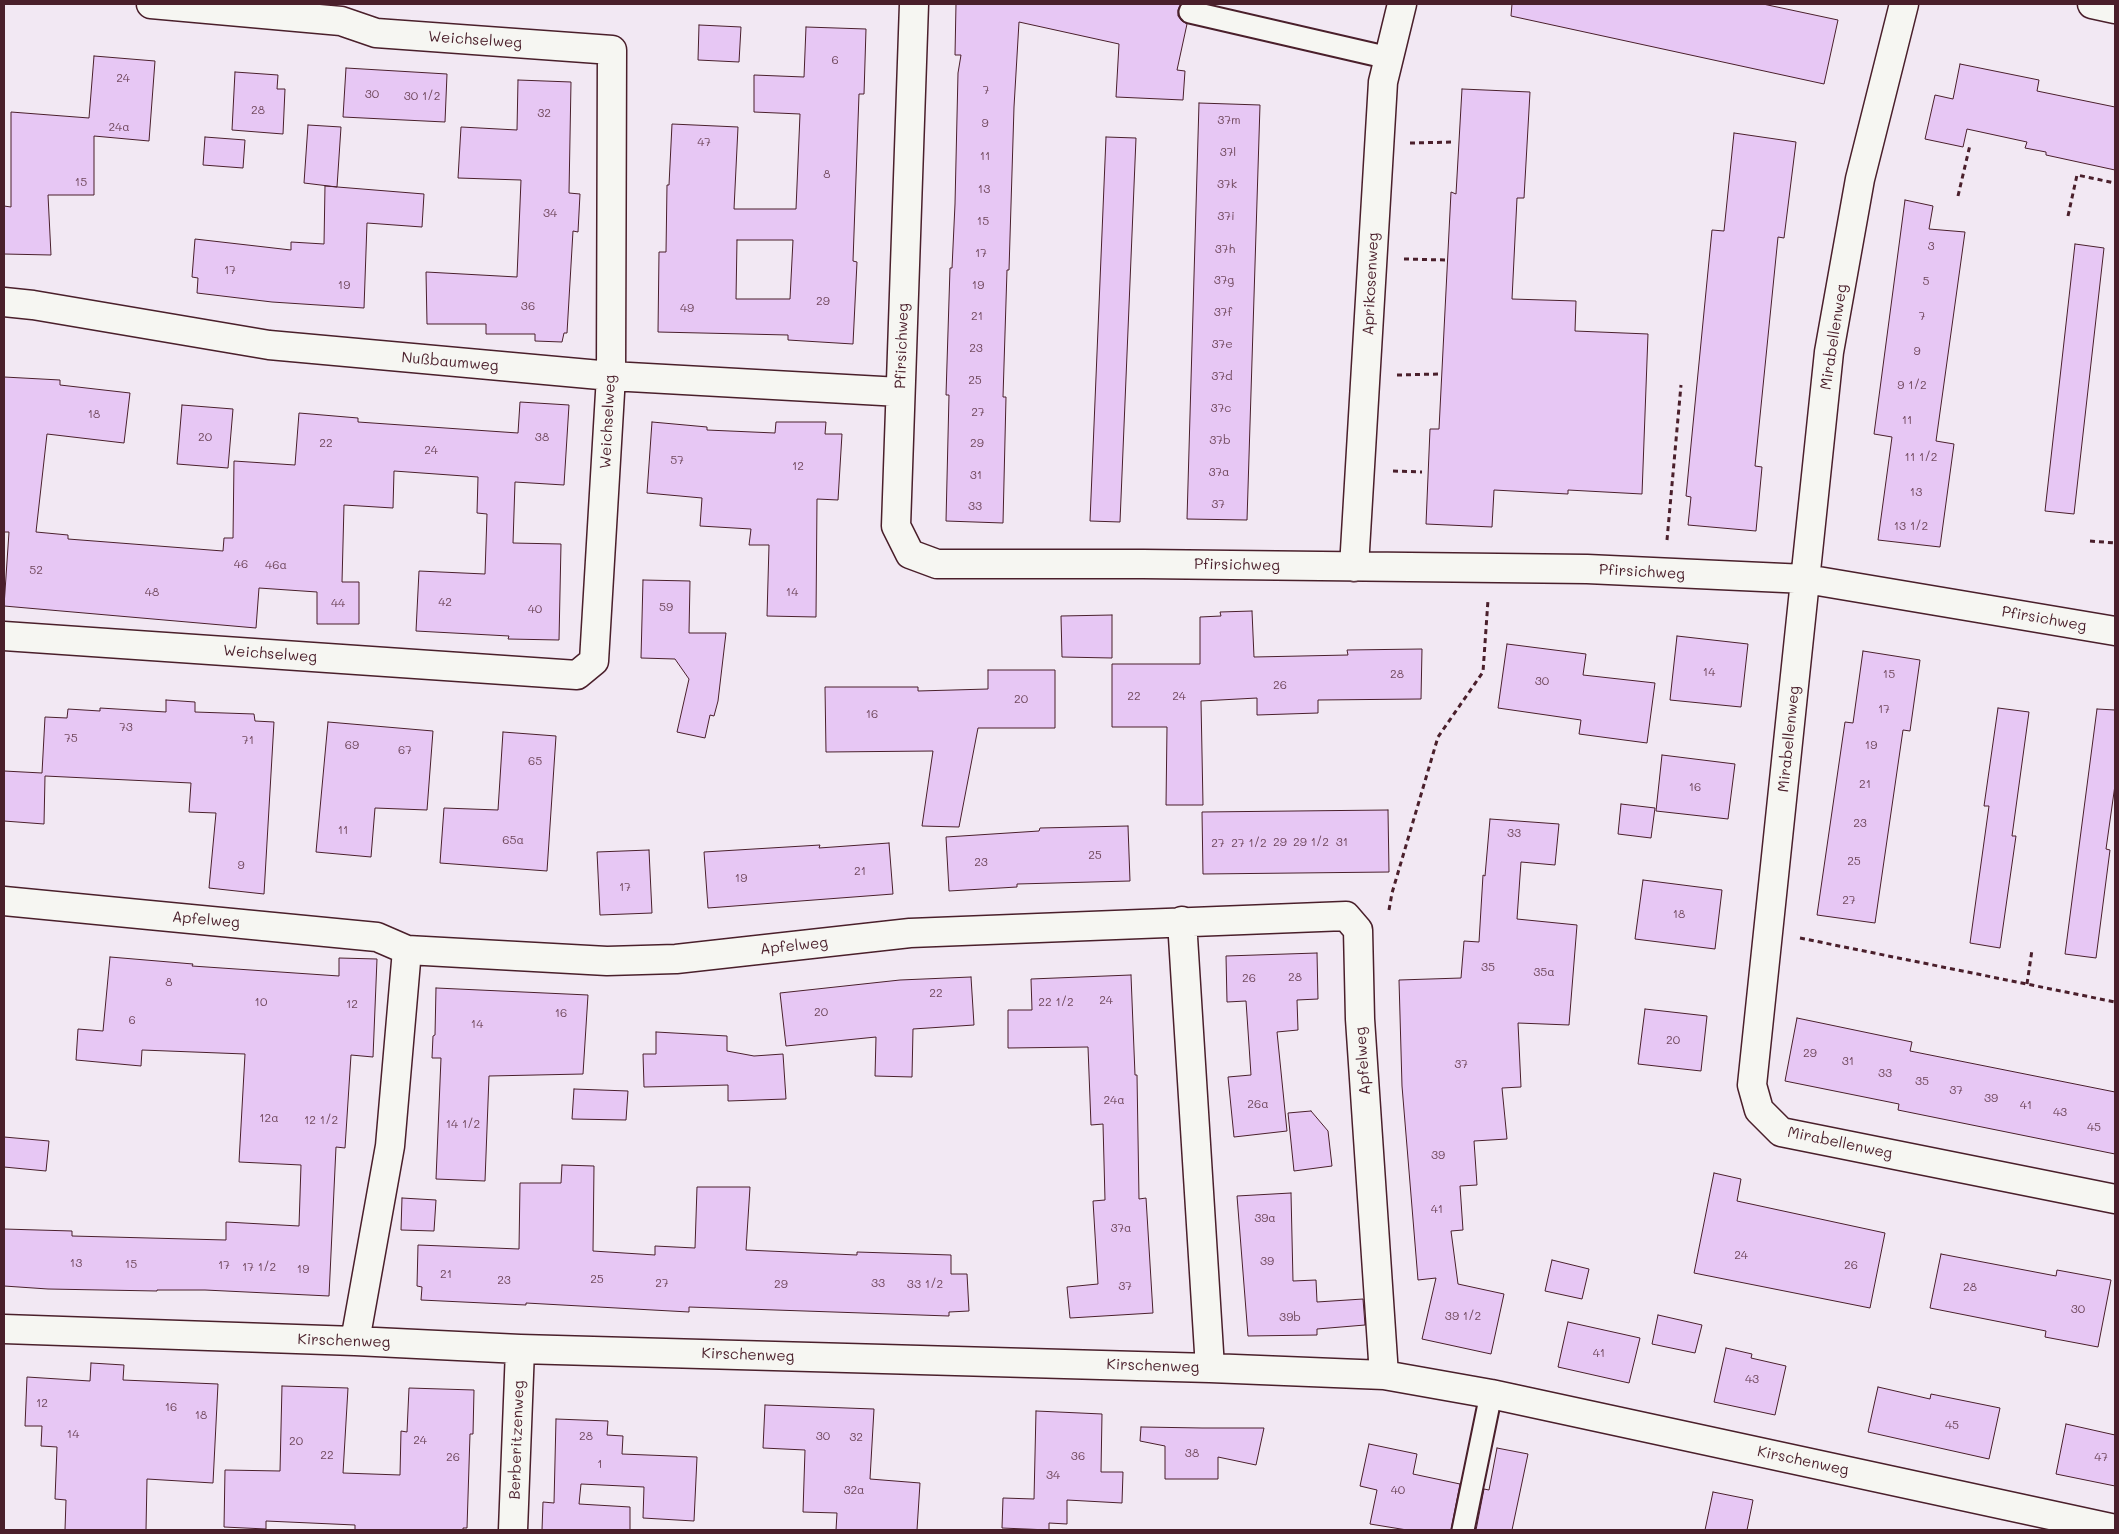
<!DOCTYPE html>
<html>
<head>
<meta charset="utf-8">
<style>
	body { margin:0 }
	#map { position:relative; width:2119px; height:1534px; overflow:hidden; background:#f2e8f3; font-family:Mali,sans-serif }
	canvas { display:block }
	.frame { position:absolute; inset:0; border:5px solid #4a1f2b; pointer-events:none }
</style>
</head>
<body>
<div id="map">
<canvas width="2119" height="1534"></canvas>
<div class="frame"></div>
</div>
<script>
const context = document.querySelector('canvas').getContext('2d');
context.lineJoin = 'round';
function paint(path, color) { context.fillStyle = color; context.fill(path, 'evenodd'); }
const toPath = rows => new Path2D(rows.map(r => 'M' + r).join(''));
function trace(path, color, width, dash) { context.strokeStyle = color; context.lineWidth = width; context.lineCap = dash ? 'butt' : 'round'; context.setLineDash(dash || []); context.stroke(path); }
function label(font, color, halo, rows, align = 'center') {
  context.font = font + ' Mali,sans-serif'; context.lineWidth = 5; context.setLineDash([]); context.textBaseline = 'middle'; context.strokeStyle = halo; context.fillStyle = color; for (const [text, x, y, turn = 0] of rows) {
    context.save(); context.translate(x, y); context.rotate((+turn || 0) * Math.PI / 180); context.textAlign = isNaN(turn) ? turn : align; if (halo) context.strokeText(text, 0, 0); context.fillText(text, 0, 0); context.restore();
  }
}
const building = toPath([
	[956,4,1181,4,1178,10,1178,16,1182,21,1187,24,1177,70,1185,71,1183,100,1116,97,1119,44,1019,22,1014,107,1009,270,1007,270,1004,365,1003,397,1006,397,1003,523,946,521,949,395,946,395,950,268,952,268,955,204,958,73,961,55,955,55,956,4],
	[1512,4,1763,4,1838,20,1824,84,1511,16,1512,4],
	[699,25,741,27,739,62,698,60,699,25],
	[806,27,866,29,864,94,859,94,853,261,857,262,853,344,788,340,788,335,658,332,659,252,666,252,667,185,669,185,672,124,738,127,734,209,796,209,800,114,754,112,754,75,804,77,806,27],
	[737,240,793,240,790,299,736,299,737,240],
	[94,56,155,61,149,141,94,136,94,195,48,195,51,255,4,254,4,206,11,207,11,112,89,118,94,56],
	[1960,64,2039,80,2037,91,2115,107,2115,170,2046,155,2046,152,2025,148,2027,142,1967,129,1963,147,1925,139,1935,95,1953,99,1960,64],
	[346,68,447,74,445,122,343,117,346,68],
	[235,72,278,75,277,89,285,89,283,134,232,130,235,72],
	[518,80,571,82,569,193,580,194,578,232,573,231,567,333,564,333,562,342,535,341,535,334,486,334,486,324,427,324,426,272,517,277,521,180,458,178,461,127,517,130,518,80],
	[1462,89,1530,92,1524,198,1517,198,1512,299,1576,301,1575,331,1648,334,1642,494,1568,490,1568,494,1494,490,1492,527,1426,524,1430,429,1439,429,1451,192,1456,194,1462,89],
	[1199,103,1260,105,1247,520,1187,519,1199,103],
	[308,125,341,127,337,187,304,183,308,125],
	[1734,133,1796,142,1784,238,1778,237,1755,466,1762,467,1756,531,1688,525,1691,497,1686,496,1712,230,1724,231,1734,133],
	[205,137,245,140,243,168,203,165,205,137],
	[1106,137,1136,138,1120,522,1090,521,1106,137],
	[325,186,424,194,422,227,367,223,364,308,272,302,197,293,198,278,192,277,195,239,291,250,291,242,324,244,325,186],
	[1905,200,1933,206,1929,229,1965,232,1936,441,1954,444,1940,547,1878,540,1892,437,1874,434,1905,200],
	[2075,244,2104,248,2074,514,2045,511,2075,244],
	[4,377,60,380,60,385,130,393,124,443,47,434,36,532,68,535,68,539,223,551,224,538,233,538,234,461,295,465,299,413,358,418,358,422,518,433,520,402,569,405,564,485,515,482,513,543,561,544,559,640,508,639,509,636,416,631,419,571,485,574,487,514,477,513,478,477,394,471,393,508,344,505,342,582,359,582,359,624,317,624,317,592,259,588,256,628,4,606,9,532,4,532,4,377],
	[182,405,233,409,228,468,177,464,182,405],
	[652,422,707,427,707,430,775,433,776,422,826,422,825,434,842,434,838,500,817,499,816,617,767,616,769,545,749,545,751,529,700,526,702,498,647,493,652,422],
	[643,580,690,581,689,633,726,633,718,701,714,716,710,715,705,738,677,732,689,679,675,659,641,658,643,580],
	[1252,611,1254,657,1348,655,1347,650,1422,649,1421,699,1318,700,1318,713,1257,715,1257,698,1201,701,1203,805,1166,805,1167,727,1112,727,1112,664,1200,664,1200,617,1221,616,1220,612,1252,611],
	[1112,615,1112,658,1062,657,1061,616,1112,615],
	[1677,636,1748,644,1741,707,1670,700,1677,636],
	[1507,644,1586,654,1583,675,1655,683,1647,743,1579,734,1581,720,1498,708,1507,644],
	[1863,651,1920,660,1910,731,1903,730,1875,923,1817,915,1845,722,1853,723,1863,651],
	[988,670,1055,670,1055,728,978,728,959,827,922,826,933,751,826,752,825,687,918,687,918,691,988,689,988,670],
	[166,700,195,702,195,712,254,714,255,721,274,722,264,894,209,888,216,813,189,812,191,783,45,776,44,824,4,821,4,771,42,773,45,717,67,718,68,709,100,711,100,708,166,712,166,700],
	[1998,708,2029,712,2012,836,2016,836,2000,948,1970,943,1989,806,1984,806,1998,708],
	[2097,709,2115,710,2115,785,2106,849,2110,850,2096,958,2065,954,2097,709],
	[328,722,433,731,427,810,375,808,371,857,316,852,328,722],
	[503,732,556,736,547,871,440,863,444,808,498,810,503,732],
	[1662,755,1735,764,1728,819,1656,811,1662,755],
	[1621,804,1655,808,1651,838,1618,834,1621,804],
	[1388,810,1389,872,1203,874,1202,812,1388,810],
	[1490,819,1559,824,1555,865,1521,862,1517,919,1577,925,1569,1025,1518,1023,1521,1087,1502,1088,1507,1139,1474,1141,1477,1185,1460,1186,1463,1230,1451,1231,1458,1284,1504,1294,1491,1354,1422,1339,1436,1278,1418,1280,1402,1086,1399,980,1461,978,1464,941,1479,942,1483,875,1485,876,1490,819],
	[1128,826,1130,881,1017,884,1017,887,949,891,946,837,1039,831,1040,828,1128,826],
	[889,843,893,894,708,908,704,852,820,845,819,848,889,843],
	[649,850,652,913,600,915,597,852,649,850],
	[1643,880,1722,890,1715,949,1635,939,1643,880],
	[1317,953,1318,999,1297,1000,1298,1030,1277,1032,1287,1131,1234,1137,1228,1077,1251,1075,1246,1001,1227,1002,1226,956,1317,953],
	[110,957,193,964,192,966,339,976,339,958,377,959,373,1057,351,1055,345,1148,336,1147,329,1296,205,1290,157,1290,157,1291,48,1289,4,1286,4,1229,72,1231,72,1236,226,1240,226,1222,299,1226,301,1165,239,1162,245,1054,142,1050,141,1066,76,1060,78,1029,103,1031,110,957],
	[1131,975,1135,1075,1137,1075,1139,1199,1146,1198,1153,1313,1070,1318,1067,1287,1098,1284,1093,1201,1105,1200,1103,1124,1091,1125,1088,1047,1008,1048,1008,1010,1032,1010,1031,979,1131,975],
	[971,977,974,1025,913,1029,912,1077,875,1076,876,1037,786,1046,780,993,900,980,971,977],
	[436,988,588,995,583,1074,489,1076,485,1181,436,1179,441,1058,432,1058,433,1036,435,1035,436,988],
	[1645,1009,1707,1016,1701,1071,1638,1064,1645,1009],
	[1797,1018,1912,1042,1910,1051,2115,1092,2115,1154,1898,1110,1899,1104,1785,1081,1797,1018],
	[656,1032,727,1036,727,1051,754,1056,783,1054,786,1099,728,1101,728,1085,644,1087,643,1054,656,1054,656,1032],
	[574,1089,628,1091,626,1120,572,1119,574,1089],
	[1311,1111,1328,1131,1332,1166,1294,1171,1288,1113,1311,1111],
	[4,1137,49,1141,46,1171,4,1167,4,1137],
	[562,1165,594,1166,593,1251,655,1255,655,1246,695,1248,697,1187,750,1187,746,1250,857,1255,857,1252,951,1255,951,1274,967,1274,969,1311,949,1312,949,1316,689,1307,689,1312,526,1303,526,1305,421,1300,422,1287,417,1286,418,1245,519,1249,520,1183,561,1183,562,1165],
	[1714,1173,1741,1179,1737,1201,1885,1233,1870,1308,1694,1273,1714,1173],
	[1291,1193,1293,1281,1316,1280,1317,1302,1363,1299,1365,1325,1317,1329,1317,1335,1248,1336,1237,1196,1291,1193],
	[402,1198,436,1200,434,1231,401,1230,402,1198],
	[1941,1254,2056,1276,2057,1270,2111,1280,2098,1347,2045,1337,2046,1331,1930,1308,1941,1254],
	[1552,1260,1589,1269,1582,1299,1545,1291,1552,1260],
	[1658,1315,1702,1325,1695,1353,1652,1344,1658,1315],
	[1568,1322,1640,1338,1629,1383,1558,1367,1568,1322],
	[1726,1348,1752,1354,1751,1358,1786,1366,1775,1415,1714,1402,1726,1348],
	[91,1363,124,1365,123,1380,218,1384,213,1483,147,1479,146,1530,65,1530,66,1500,55,1499,57,1447,41,1446,42,1426,25,1426,27,1377,90,1381,91,1363],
	[282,1386,348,1388,343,1473,400,1475,401,1431,407,1432,409,1388,474,1390,473,1434,470,1434,467,1528,463,1528,463,1530,355,1530,355,1525,266,1521,266,1529,224,1527,225,1470,280,1471,282,1386],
	[1878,1387,1930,1399,1931,1394,2000,1408,1989,1459,1868,1432,1878,1387],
	[765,1405,874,1409,870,1479,920,1483,917,1530,836,1530,837,1513,803,1512,805,1450,763,1448,765,1405],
	[1036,1411,1102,1414,1101,1472,1123,1472,1122,1503,1067,1500,1067,1524,1049,1523,1049,1530,1002,1528,1003,1498,1034,1499,1036,1411],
	[556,1419,608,1421,607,1435,623,1436,622,1454,697,1457,694,1521,643,1518,644,1487,581,1484,579,1504,630,1507,630,1530,542,1530,543,1502,554,1503,556,1419],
	[2066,1424,2115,1435,2115,1486,2056,1474,2066,1424],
	[1141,1427,1202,1428,1264,1428,1256,1465,1218,1457,1218,1479,1165,1479,1165,1446,1140,1441,1141,1427],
	[1369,1444,1417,1454,1413,1474,1460,1484,1451,1530,1407,1530,1370,1524,1377,1490,1360,1486,1369,1444],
	[1497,1448,1528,1454,1512,1530,1476,1530,1484,1489,1489,1490,1497,1448],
	[1713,1492,1753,1500,1747,1530,1705,1530,1713,1492]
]);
paint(building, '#e7c7f4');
trace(building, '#4a1f2b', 1);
const service = toPath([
	[1190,12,1389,58],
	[1463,1530,1491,1394]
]);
const minor = toPath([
	[914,4,896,526,910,554,937,564,1143,564,1587,569,1806,579,2115,631],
	[1904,4,1860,179,1829,352,1752,1085,1759,1110,1781,1132,2115,1199],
	[2092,4,2115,9],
	[4,302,33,305,269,345,611,376,900,392],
	[1354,567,1383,82,1402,4],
	[4,636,577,675,594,661,611,376,612,50,376,33,341,21,151,4],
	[4,901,377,937,407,950,607,961,676,959,910,933,1346,916,1358,930,1360,1019,1384,1375],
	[1182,921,1210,1368],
	[4,1329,355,1341,520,1349,1210,1368,1384,1375,1491,1394,2115,1529],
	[355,1341,390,1146,407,950],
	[513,1530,520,1349]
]);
trace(service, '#4a1f2b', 25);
trace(minor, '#4a1f2b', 31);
trace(toPath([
	[1410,143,1455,142],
	[1958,196,1970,145],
	[2068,216,2077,175,2115,183],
	[1404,259,1446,260],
	[1397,375,1439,374],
	[1393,471,1422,472],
	[1667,540,1681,385],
	[2090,541,2115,543],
	[1389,910,1392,893,1438,737,1483,672,1488,600],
	[1800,938,2115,1002],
	[2027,984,2032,950]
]), '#4a1f2b', 3, [5, 4]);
trace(service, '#f6f6f2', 21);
trace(minor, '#f6f6f2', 28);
label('12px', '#71495d', null, [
	["6",835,60],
	["24",123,78],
	["7",986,90],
	["30",372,94],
	["30 1/2",422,96],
	["28",258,110],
	["32",544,113],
	["37m",1229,120],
	["9",985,123],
	["24a",119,127],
	["47",704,142],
	["37l",1228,152],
	["11",985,156],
	["8",827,174],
	["15",81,182],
	["37k",1227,184],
	["13",984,189],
	["34",550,213],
	["37i",1226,216],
	["15",983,221],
	["3",1931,246],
	["37h",1225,249],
	["17",981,253],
	["17",230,270],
	["37g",1224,280],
	["5",1926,281],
	["19",344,285],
	["19",978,285],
	["29",823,301],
	["36",528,306],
	["49",687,308],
	["37f",1223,312],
	["21",977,316],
	["7",1922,316],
	["37e",1222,344],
	["23",976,348],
	["9",1917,351],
	["37d",1222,376],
	["25",975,380],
	["9 1/2",1912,385],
	["37c",1221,408],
	["27",978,412],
	["18",94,414],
	["11",1907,420],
	["20",205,437],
	["38",542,437],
	["37b",1220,440],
	["22",326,443],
	["29",977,443],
	["24",431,450],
	["11 1/2",1921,457],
	["57",677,460],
	["12",798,466],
	["37a",1219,472],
	["31",976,475],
	["13",1916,492],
	["37",1218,504],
	["33",975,506],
	["13 1/2",1911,526],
	["46",241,564],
	["46a",276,565],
	["52",36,570],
	["48",152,592],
	["14",792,592],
	["42",445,602],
	["44",338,603],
	["59",666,607],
	["40",535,609],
	["14",1709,672],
	["28",1397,674],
	["15",1889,674],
	["30",1542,681],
	["26",1280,685],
	["22",1134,696],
	["24",1179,696],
	["20",1021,699],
	["17",1884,709],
	["16",872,714],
	["73",126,727],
	["75",71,738],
	["71",248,740],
	["69",352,745],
	["19",1871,745],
	["67",405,750],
	["65",535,761],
	["21",1865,784],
	["16",1695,787],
	["23",1860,823],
	["11",343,830],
	["33",1514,833],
	["65a",513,840],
	["29",1280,842],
	["29 1/2",1311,842],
	["31",1342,842],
	["27",1218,843],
	["27 1/2",1249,843],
	["25",1095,855],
	["25",1854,861],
	["23",981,862],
	["9",241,865],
	["21",860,871],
	["19",741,878],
	["17",625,887],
	["27",1849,900],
	["18",1679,914],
	["35",1488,967],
	["35a",1544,972],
	["28",1295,977],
	["26",1249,978],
	["8",169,982],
	["22",936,993],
	["24",1106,1000],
	["10",261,1002],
	["22 1/2",1056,1002],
	["12",352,1004],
	["20",821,1012],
	["16",561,1013],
	["6",132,1020],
	["14",477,1024],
	["20",1673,1040],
	["29",1810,1053],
	["31",1848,1061],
	["37",1461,1064],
	["33",1885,1073],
	["35",1922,1081],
	["37",1956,1090],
	["39",1991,1098],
	["24a",1114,1100],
	["26a",1258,1104],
	["41",2026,1105],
	["43",2060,1112],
	["12a",269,1118],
	["12 1/2",321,1120],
	["14 1/2",463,1124],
	["45",2094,1127],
	["39",1438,1155],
	["41",1437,1209],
	["39a",1265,1218],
	["37a",1121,1228],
	["24",1741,1255],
	["39",1267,1261],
	["13",76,1263],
	["15",131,1264],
	["17",224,1265],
	["26",1851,1265],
	["17 1/2",259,1267],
	["19",303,1269],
	["21",446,1274],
	["25",597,1279],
	["23",504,1280],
	["27",662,1283],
	["33",878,1283],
	["29",781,1284],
	["33 1/2",925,1284],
	["37",1125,1286],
	["28",1970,1287],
	["30",2078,1309],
	["39 1/2",1463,1316],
	["39b",1290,1317],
	["41",1599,1353],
	["43",1752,1379],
	["12",42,1403],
	["16",171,1407],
	["18",201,1415],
	["45",1952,1425],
	["14",73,1434],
	["28",586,1436],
	["30",823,1436],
	["32",856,1437],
	["24",420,1440],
	["20",296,1441],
	["38",1192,1453],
	["22",327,1455],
	["36",1078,1456],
	["26",453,1457],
	["47",2101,1457],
	["1",600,1464],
	["34",1053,1475],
	["32a",854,1490],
	["40",1398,1490]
]);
label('15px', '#4a1f2b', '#f6f6f2', [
	["Weichselweg",475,40,4],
	["Aprikosenweg",1371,284,-87],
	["Mirabellenweg",1834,337,-81],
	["Pfirsichweg",902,346,-88],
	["Nußbaumweg",450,362,5],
	["Weichselweg",608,422,-87],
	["Pfirsichweg",1237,565,1],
	["Pfirsichweg",1642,572,3],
	["Pfirsichweg",2044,619,10],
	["Weichselweg",270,654,4],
	["Mirabellenweg",1789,739,-84],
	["Apfelweg",206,920,5],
	["Apfelweg",794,946,-6],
	["Apfelweg",1363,1061,-94],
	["Mirabellenweg",1840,1143,12],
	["Kirschenweg",344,1341,2],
	["Kirschenweg",748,1355,2],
	["Kirschenweg",1153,1366,2],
	["Berberitzenweg",517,1440,-88],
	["Kirschenweg",1803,1461,12]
]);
</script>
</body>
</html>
